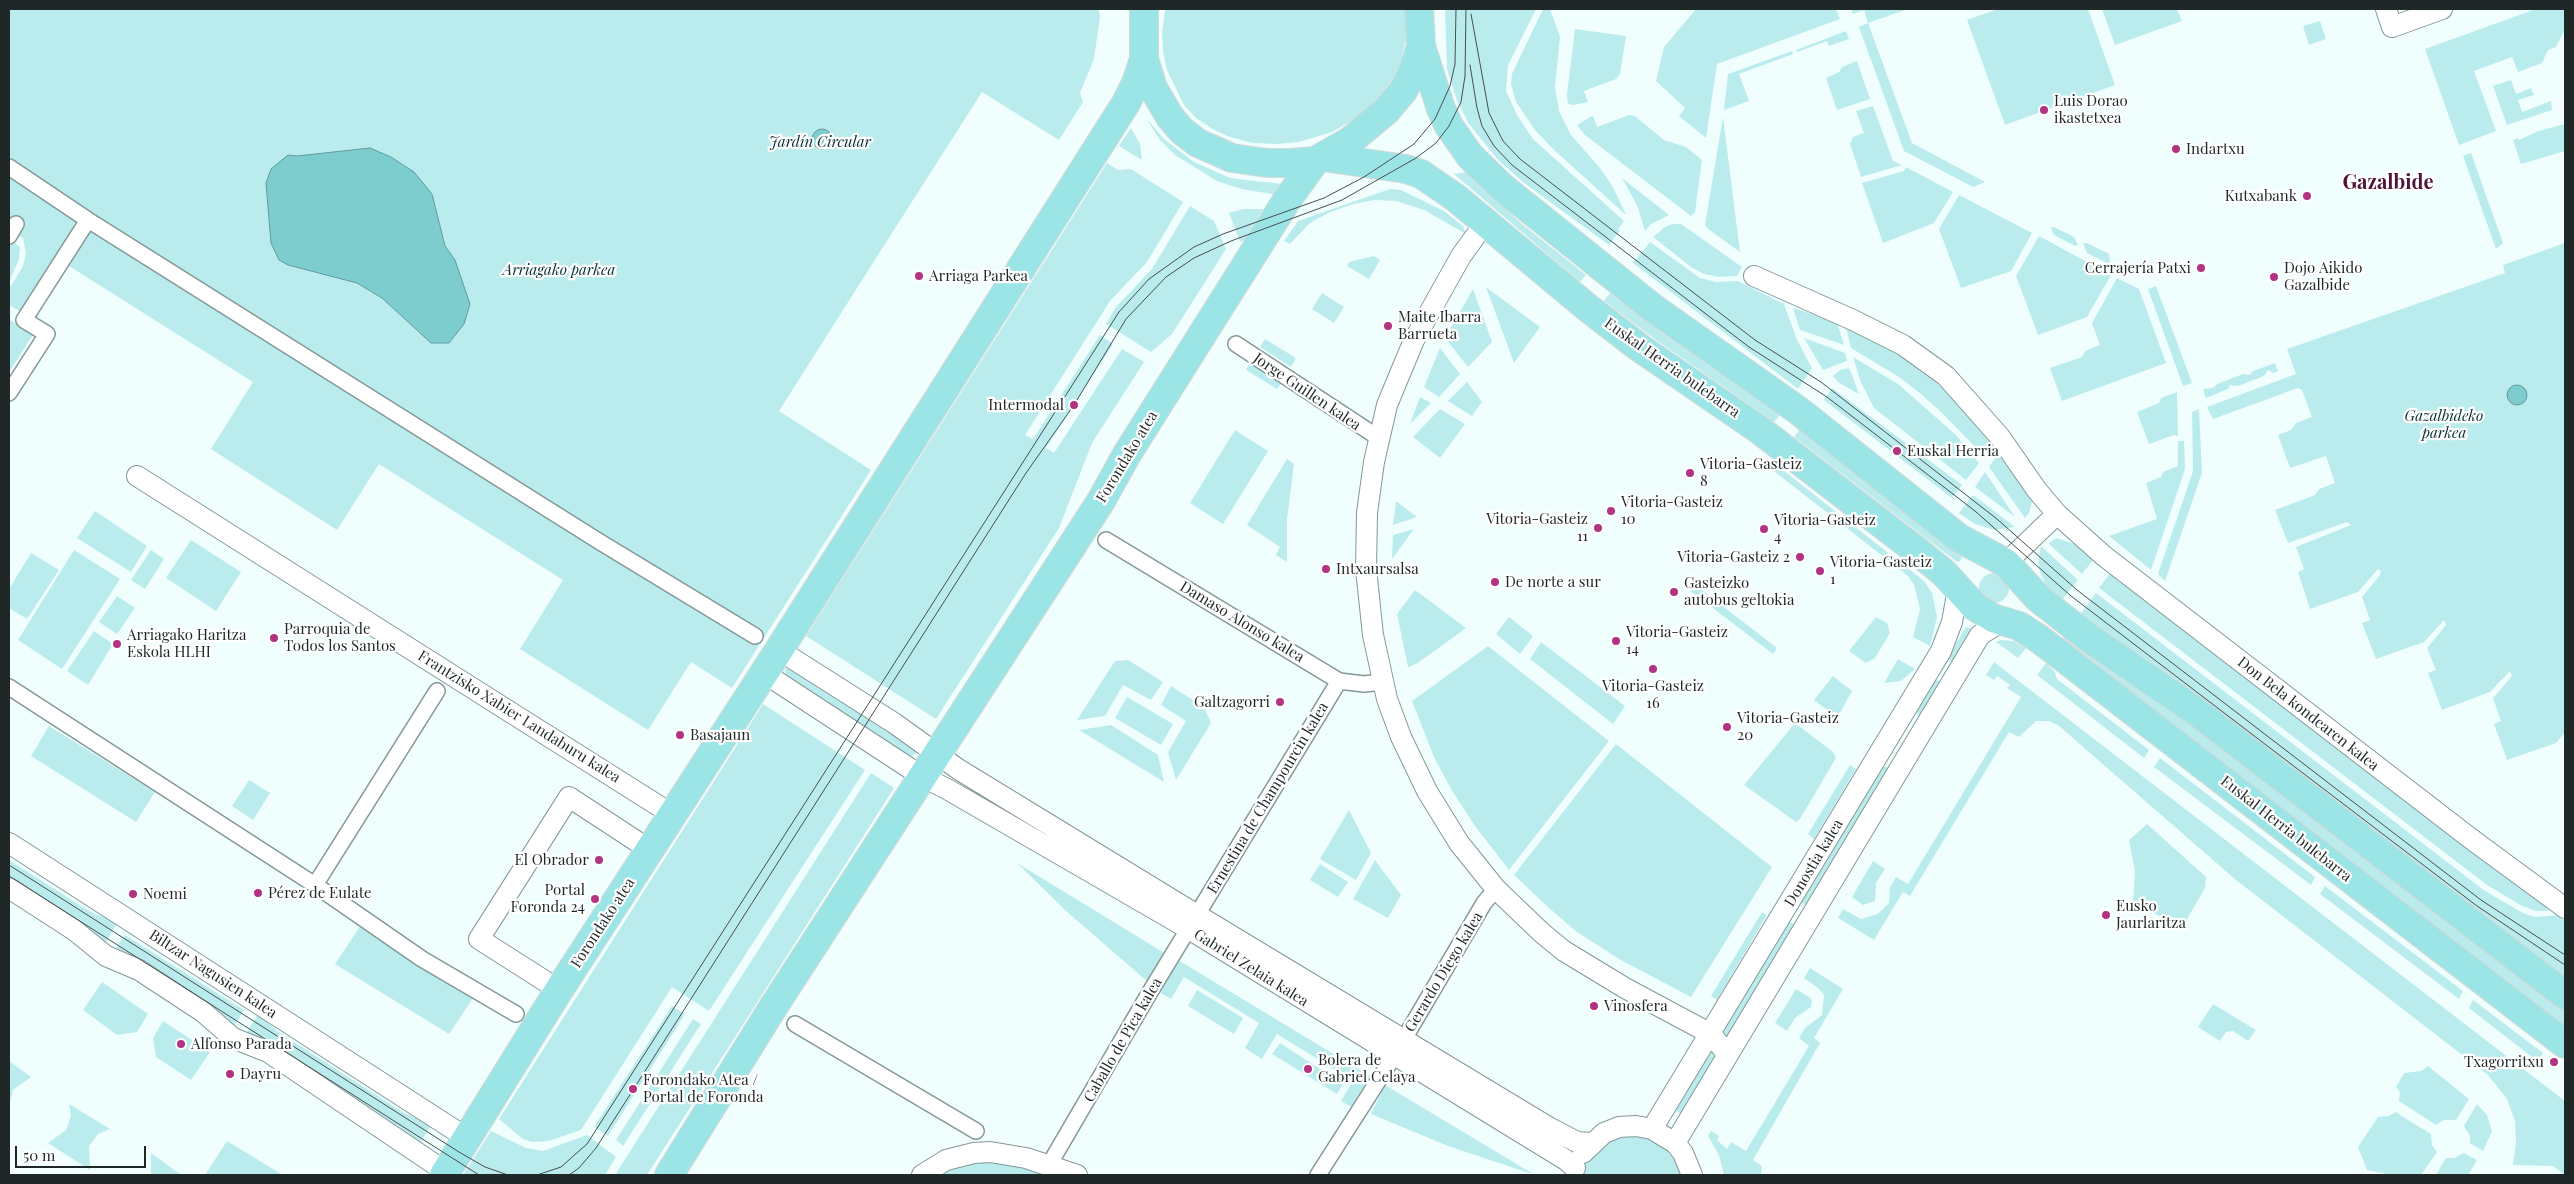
<!DOCTYPE html>
<html>
<head>
<meta charset="utf-8">
<style>
	body { margin:0 }
	#map { position:relative; width:2574px; height:1184px; overflow:hidden; background:#f1fefe; font-family:"Playfair Display",serif }
	canvas { display:block }
	.frame { position:absolute; inset:0; border:10px solid #1f2727; pointer-events:none }
	.scale { position:absolute; left:15px; top:1146px; width:131px; height:22px; box-sizing:border-box; border:2px solid #1f2727; border-top:0; padding-left:6px; font-size:15px; line-height:18px; white-space:nowrap; color:#1f2727; -webkit-text-stroke:4px #fff; paint-order:stroke }
</style>
</head>
<body>
<div id="map">
<canvas width="2574" height="1184"></canvas>
<div class="frame"></div>
<div class="scale">50 m</div>
</div>
<script>
const context = document.querySelector('canvas').getContext('2d');
context.lineJoin = 'round';
function paint(path, color) { context.fillStyle = color; context.fill(path, 'evenodd'); }
const toPath = rows => new Path2D(rows.map(r => 'M' + r).join(''));
function trace(path, color, width, dash) { context.strokeStyle = color; context.lineWidth = width; context.lineCap = dash ? 'butt' : 'round'; context.setLineDash(dash || []); context.stroke(path); }
function label(font, color, halo, rows, align = 'center') {
  context.font = font + ' "Playfair Display",serif'; context.lineWidth = 4.5; context.setLineDash([]); context.textBaseline = 'middle'; context.strokeStyle = halo; context.fillStyle = color; for (const [text, x, y, turn = 0] of rows) {
    context.save(); context.translate(x, y); context.rotate((+turn || 0) * Math.PI / 180); context.textAlign = isNaN(turn) ? turn : align; if (halo) context.strokeText(text, 0, 0); context.fillText(text, 0, 0); context.restore();
  }
}
paint(toPath([
	[9,9,1099,9,1100,17,1094,59,1080,93,1083,102,1059,140,982,92,871,266,779,411,871,470,732,688,691,662,648,730,520,649,563,580,379,464,337,530,211,449,253,382,69,266,59,261,23,313,9,305,9,289,23,266,26,253,23,238,9,231],
	[1165,9,1406,9,1408,32,1400,65,1394,77,1376,101,1351,121,1332,132,1299,142,1277,144,1253,143,1230,137,1214,130,1196,118,1184,105,1167,70,1163,52,1162,34],
	[1445,9,1536,9,1508,65,1506,91,1517,115,1533,139,1624,221,1618,229,1620,231,1609,245,1524,183,1498,160,1469,124,1457,101,1447,69],
	[1543,9,1550,9,1560,37,1555,87,1559,111,1571,135,1600,168,1613,187,1626,215,1552,148,1535,130,1516,102,1511,84,1512,74],
	[1696,9,1836,9,1840,19,1717,64,1706,138,1679,116,1685,108,1656,81,1664,47],
	[1851,9,1908,9,1868,23,1912,143,1985,182,1973,187,1904,151,1859,27,1868,23,1864,10,1853,14],
	[1998,9,2088,9,2115,85,2005,125,1967,20],
	[2102,9,2177,9,2182,21,2115,45],
	[2536,9,2565,9,2565,29,2556,47,2548,50,2542,63,2518,72,2512,57,2474,71,2496,131,2459,145,2425,49],
	[2320,21,2326,39,2309,45,2303,26],
	[1575,29,1626,36,1620,74,1616,79,1584,91,1588,102,1573,105,1568,104,1567,94],
	[1846,31,1849,39,1829,46,1827,41,1797,52,1796,50],
	[1792,51,1793,54,1739,74,1749,101,1724,110,1728,74],
	[1857,61,1870,99,1837,110,1826,78,1839,72,1842,67],
	[2511,80,2516,94,2531,88,2534,95,2518,100,2522,112,2551,101,2552,110,2507,125,2493,86],
	[1873,106,1893,161,1902,165,1861,177,1850,144,1853,137,1864,133,1856,111],
	[1629,115,1635,116,1664,140,1686,147,1702,160,1695,212,1691,216,1585,135,1577,125,1590,117,1593,116,1597,127],
	[1723,117,1740,252,1708,229,1705,225],
	[1146,118,1164,139,1194,162,1230,178,1282,184,1275,194,1272,194,1241,189,1217,181,1175,155,1160,140],
	[2565,124,2565,151,2521,164,2513,140,2518,138,2519,140,2538,131],
	[1131,128,1140,144,1142,160,1119,146],
	[2471,153,2503,243,2496,249,2463,156],
	[1107,163,1118,170,1131,169,1183,202,1147,262,1110,301,1025,435,1033,439,1100,335,1113,344,1046,448,1054,453,1122,349,1144,362,1092,443,1059,528,936,719,806,636],
	[1906,167,1953,192,1934,223,1883,243,1862,183,1904,171],
	[1467,172,1522,224,1586,275,1580,282,1454,174],
	[1622,178,1669,215,1651,224,1645,231,1637,205],
	[1390,189,1401,190,1444,211,1463,226,1466,234,1424,210,1396,201,1374,200,1353,204,1328,213,1310,223,1290,244,1284,241,1298,221],
	[1959,195,2032,233,2011,271,1961,288,1939,229],
	[1190,206,1214,221,1226,249,1172,334,1151,352,1106,324,1116,307,1152,269],
	[1243,209,1263,209,1245,240,1240,242,1229,213],
	[1672,224,1681,224,1742,267,1737,276,1719,277,1704,274,1691,267,1653,237,1665,227],
	[2054,227,2074,237,2078,245,2075,246,2054,235,2051,228],
	[2039,236,2111,275,2087,317,2038,335,2016,276],
	[12,241,20,247,19,259,9,283,9,245],
	[1650,242,1700,278,1716,282,1738,281,1784,304,1797,340,1812,368,1798,389,1633,263],
	[2083,243,2087,243,2109,254,2110,262,2107,263,2087,253],
	[2565,243,2565,732,2556,743,2507,760,2494,724,2501,721,2493,698,2512,676,2510,671,2490,692,2442,710,2428,673,2436,670,2427,648,2446,625,2444,620,2424,642,2376,659,2362,623,2370,620,2362,597,2380,575,2381,571,2378,569,2358,592,2310,609,2298,572,2304,569,2296,547,2351,525,2347,522,2288,543,2275,510,2315,495,2319,489,2335,483,2326,456,2290,468,2278,435,2291,430,2296,423,2312,417,2302,390,2298,388,2213,419,2207,407,2296,374,2287,349,2505,273,2503,265],
	[1374,256,1380,260,1369,279,1347,266,1349,262],
	[2117,278,2139,289,2166,363,2062,401,2050,368,2082,357,2085,351,2100,345,2092,323],
	[2156,286,2192,383,2183,386,2148,289],
	[1486,287,1540,327,1514,363],
	[1473,289,1492,342,1468,367,1445,338],
	[1322,293,1344,307,1334,323,1312,309],
	[1610,293,1661,332,1780,415,1774,422,1649,335,1604,301],
	[1793,308,1837,322,1844,345,1800,330],
	[9,319,33,335,9,372],
	[1846,328,1890,349,1942,387,1967,411,1993,444,1984,456,1941,412,1921,394,1899,377,1851,348],
	[1804,338,1845,353,1847,361,1823,370],
	[1265,339,1296,358,1291,367,1260,347],
	[1440,348,1460,374,1439,397,1424,387],
	[1853,357,1898,384,1956,435,1979,463,1966,480,1874,408,1860,380],
	[1251,361,1283,381,1277,389,1246,370],
	[2275,363,2278,371,2273,373,2268,370,2264,376,2238,386,2230,385,2228,389,2206,398,2203,389,2213,388,2217,384,2243,374,2250,375,2253,371],
	[1849,368,1852,375,1859,394,1839,383,1833,376,1840,370],
	[1467,382,1482,402,1472,416,1448,401],
	[1832,388,1962,485,1952,498,1824,400],
	[2177,392,2178,436,2174,435,2149,444,2137,412,2159,403,2161,398],
	[1420,397,1431,403,1410,424],
	[1440,409,1465,424,1440,458,1413,437],
	[2199,409,2202,473,2165,581,2158,574,2193,471,2192,412],
	[1800,429,1963,555,1960,561,1957,562,1794,437],
	[1235,430,1268,451,1223,524,1190,503],
	[2178,441,2184,441,2185,469,2151,570,2109,536,2157,519,2146,483,2161,477,2163,472,2178,466],
	[1999,453,2033,499,2029,513,2025,518,1989,467],
	[1287,459,1294,464,1287,519,1287,562,1276,555,1280,547,1247,525],
	[1774,463,1924,581,1932,593,1937,617,1930,646,1913,637,1920,609,1914,585,1908,576,1770,468],
	[1985,472,2015,517,1975,487],
	[1973,495,2015,527,1995,530,1988,528,1975,524,1959,513],
	[1396,501,1417,517,1393,525],
	[95,511,147,546,131,572,77,538],
	[1414,529,1392,559,1393,535],
	[2056,538,2078,545,2094,559,2082,574,2050,545,2049,543],
	[191,540,241,572,216,611,166,578],
	[2041,546,2078,580,2061,601,2048,589,2041,575,2038,562],
	[74,550,120,579,62,669,18,640],
	[151,550,164,559,145,589,131,580],
	[31,553,59,570,27,619,9,608,9,589],
	[2111,572,2548,907,2548,911,2536,911,2522,906,2487,885,2099,588],
	'1979 588a15 15 0 1 1 30 0a15 15 0 1 1-30 0Z',
	[1689,580,1777,648,1773,654,1684,586],
	[1415,590,1466,628,1418,663,1408,667,1397,614],
	[2096,593,2485,891,2523,913,2535,917,2558,915,2565,921,2565,979,2079,616],
	[117,596,135,608,117,634,99,622],
	[1509,617,1533,636,1520,654,1496,634],
	[1876,617,1887,623,1890,633,1875,658,1866,663,1849,651],
	[1966,627,1972,629,1971,634,1953,663,1947,659],
	[94,631,113,644,88,685,67,671],
	[2065,635,2177,712,2565,1009,2565,1029,2060,641],
	[2001,640,2014,641,2026,648,2018,658,1996,642],
	[1541,642,1625,706,1613,724,1530,659],
	[1488,646,1609,741,1509,870,1475,826,1451,789,1434,757,1412,701],
	[1898,659,1915,669,1901,681,1884,683],
	[1128,660,1163,682,1151,700,1123,685,1105,716,1077,720,1115,661],
	[1994,662,2565,1101,2565,1175,2553,1166,2513,1165,2516,1141,2515,1121,2507,1099,2488,1075,2236,880,2059,726,2049,721,2036,721,2019,737,2009,732,1910,896,1903,892,1874,940,1838,918,1843,909,1861,919,1878,914,1889,903,1890,887,1896,877,1908,884,2021,697,2007,688,2010,685,1997,676,1994,680,1986,675],
	[2046,663,2055,672,2057,679,2149,750,2144,758,2037,675],
	[791,668,916,749,917,753,908,757,786,676,785,669],
	[1833,676,1852,691,1840,713,1830,712,1814,700],
	[1935,679,1941,682,1920,719,1916,711],
	[1171,686,1204,707,1211,723,1176,780,1168,752,1186,721,1161,705],
	[1127,697,1173,724,1161,745,1115,718],
	[763,704,865,770,709,1011,672,987,581,1130,549,1141,532,1142,523,1139,499,1119],
	[1795,723,1833,752,1836,758,1800,819,1796,822,1744,785],
	[1111,725,1158,755,1164,782,1079,730],
	[49,726,155,792,136,822,31,756],
	[1616,744,1772,867,1691,997,1619,959,1577,932,1549,908,1514,875],
	[2160,758,2315,877,2311,885,2154,767],
	[1850,765,1856,769,1814,839,1808,834],
	[1882,766,1890,768,1807,906,1800,902],
	[871,773,894,788,647,1175,615,1175],
	[249,780,270,793,253,820,232,806],
	[1349,810,1371,853,1356,880,1320,859],
	[2147,824,2206,877,2205,888,2182,928,2133,902,2135,872,2129,840],
	[9,860,89,911,117,923,104,946,9,881],
	[1375,860,1401,895,1388,918,1353,899],
	[1873,861,1885,869,1876,883,1875,901,1863,905,1852,897],
	[1017,863,1166,954,1149,983,1065,910],
	[1320,864,1348,882,1338,897,1310,880],
	[2325,886,2463,991,2459,999,2320,894],
	[1762,912,1767,915,1717,1000,1711,996],
	[365,919,478,991,449,1034,335,964],
	[1789,921,1795,925,1727,1041,1722,1031],
	[125,935,244,1010,232,1029,113,953],
	[1178,960,1370,1076,1351,1107,1341,1101,1353,1081,1277,1034,1262,1059,1245,1048,1259,1023,1184,977,1171,999,1159,992],
	[1810,968,1843,989,1814,1038,1820,1043,1753,1160,1762,1166,1761,1175,1724,1175,1719,1155,1708,1136,1711,1131,1719,1136,1717,1140,1727,1149,1731,1142,1746,1151,1809,1046,1799,1038,1805,1028,1822,1015,1824,995,1818,988,1804,978],
	[102,982,148,1014,137,1032,117,1035,83,1010],
	[1796,989,1809,997,1812,1001,1811,1007,1795,1018,1787,1031,1775,1023],
	[1197,990,1243,1018,1234,1034,1188,1006],
	[2473,1000,2543,1053,2537,1061,2469,1008],
	[2213,1004,2256,1030,2248,1041,2233,1031,2226,1032,2220,1041,2198,1027],
	[672,1006,685,1014,608,1136,594,1127],
	[258,1014,277,1031,404,1113,432,1124,418,1146,244,1037],
	[693,1019,701,1024,623,1146,616,1140],
	[163,1021,210,1052,191,1080,156,1057,153,1038],
	[1280,1043,1343,1084,1337,1094,1272,1054],
	[1713,1045,1718,1056,1681,1114,1675,1110],
	[9,1061,31,1077,13,1090,9,1106],
	[2428,1066,2469,1099,2456,1120,2444,1120,2436,1125,2399,1101,2400,1092,2396,1087,2404,1073,2421,1071],
	[1385,1085,1535,1175,1448,1146,1371,1114],
	[69,1104,110,1129,98,1134,89,1146,90,1170,48,1143,66,1130,71,1116],
	[2477,1104,2487,1115,2492,1131,2483,1151,2470,1143,2470,1136,2464,1126],
	[2395,1112,2431,1134,2432,1145,2437,1152,2421,1175,2392,1175,2367,1170,2358,1147,2378,1117,2389,1116],
	[491,1131,526,1148,543,1151,587,1135,616,1157,605,1175,463,1175],
	[1638,1134,1658,1140,1674,1154,1684,1175,1581,1175,1586,1161,1599,1145,1618,1136],
	[227,1141,283,1175,205,1175],
	[151,1153,180,1174,180,1175,151,1175],
	[2464,1153,2477,1160,2468,1175,2436,1175,2446,1158,2454,1158],
	[980,1158,1063,1175,934,1175,953,1165]
]), '#bbeced');
const water = toPath([
	'812 139a10 10 0 1 1 20 0a10 10 0 1 1-20 0Z',
	[370,148,391,157,414,172,432,194,445,246,455,260,470,304,464,324,449,343,431,343,382,298,357,283,288,265,279,260,271,243,266,183,271,169,288,155,297,156,370,148],
	'2507 395a10 10 0 1 1 20 0a10 10 0 1 1-20 0Z'
]);
paint(water, '#7dcdcf');
trace(water, '#619b9d', 1);
const pedestrian = toPath([
	[9,167,88,220,600,542,755,636],
	[9,236,16,224],
	[1236,344,1379,438],
	[9,393,47,334,24,320,88,220],
	[1106,540,1339,681,1364,684,1383,682],
	[9,687,315,885,422,959,516,1014],
	[315,885,437,691],
	[795,1024,976,1131],
	[1049,1165,1150,992,1339,681],
	[1318,1175,1394,1056,1484,903,1496,889]
]);
const minor = toPath([
	[2386,9,2392,27,2442,9],
	[1485,223,1461,256,1414,340,1387,405,1374,462,1367,513,1366,569,1373,635,1387,699,1401,737,1427,791,1459,843,1496,889,1542,933,1564,951,1625,988,1711,1034,1727,1054],
	[1754,276,1853,320,1903,345,1946,376,2000,437,2036,489,2057,514,2104,556,2470,838,2565,908],
	[137,476,673,815],
	[2006,563,2057,514],
	[779,650,894,723,958,769,1197,915,1550,1128,1577,1142,1591,1143],
	[764,673,923,777,947,789,1189,929,1566,1160,1575,1168],
	[9,843,467,1138],
	[9,888,74,930,106,956,139,970,203,1012,233,1038,268,1052,446,1172],
	[559,990,479,939,569,797,650,850],
	[1652,1129,1941,651,1952,622,1958,589],
	[1675,1143,1980,635,2002,621],
	[1583,1153,1604,1133,1619,1127,1636,1126,1652,1129,1675,1143,1683,1153,1692,1175],
	[922,1175,946,1160,974,1153,990,1152,1026,1158,1077,1175]
]);
const primary = toPath([
	[1144,9,1144,59,1153,88,1170,117,1182,131,1198,143,1232,158,1267,163,1290,163,1315,161,1350,141,1386,111,1403,91,1413,72,1421,46,1419,9],
	[1421,46,1441,109,1449,126,1470,156,1503,188,1653,308,1799,411,1959,538,2006,563,2039,599,2089,638,2197,712,2565,995],
	[1323,157,1406,169,1421,174,1456,198,1588,308,1640,348,1761,431,1917,551,1944,573,1974,606,1993,618,2019,626,2038,638,2565,1044],
	[444,1175,559,990,779,650,1126,103,1136,83,1144,59],
	[669,1175,772,1009,1101,501,1127,454,1287,200,1315,161]
]);
trace(pedestrian, '#849898', 18);
trace(minor, '#849898', 22);
trace(primary, '#d7d8d8', 30);
trace(pedestrian, '#fff', 15);
trace(minor, '#fff', 20);
trace(primary, '#9be5e6', 28);
trace(toPath([
	[1471,14,1489,113,1503,141,1520,159,1755,340,1821,382,1997,519,2077,590,2481,900,2565,955],
	[1470,65,1477,108,1482,126,1494,146,1512,165,1749,347,1827,397,1975,511,2071,596,2477,906,2565,965],
	[9,865,459,1152,485,1167,508,1175],
	[9,876,479,1175],
	[537,1175,561,1167,587,1144,1119,312,1149,279,1194,247,1223,234,1324,198,1364,177,1414,144,1435,119,1450,86,1455,64,1456,9],
	[569,1175,579,1168,596,1148,1026,473,1074,405,1126,319,1166,277,1194,258,1231,241,1342,200,1416,158,1436,143,1449,126,1461,102,1465,76,1466,9]
]), '#464f4f', 1);
for (const [x, y, r, color] of [
	[2044,110,5,"#b23381"],
	[2176,149,5,"#b23381"],
	[2307,196,5,"#b23381"],
	[2201,268,5,"#b23381"],
	[919,276,5,"#b23381"],
	[2274,277,5,"#b23381"],
	[1388,326,5,"#b23381"],
	[1074,405,5,"#b23381"],
	[1897,451,5,"#b23381"],
	[1690,473,5,"#b23381"],
	[1611,511,5,"#b23381"],
	[1598,528,5,"#b23381"],
	[1764,529,5,"#b23381"],
	[1800,557,5,"#b23381"],
	[1326,569,5,"#b23381"],
	[1820,571,5,"#b23381"],
	[1495,582,5,"#b23381"],
	[1674,592,5,"#b23381"],
	[274,638,5,"#b23381"],
	[1616,641,5,"#b23381"],
	[117,644,5,"#b23381"],
	[1653,669,5,"#b23381"],
	[1280,702,5,"#b23381"],
	[1727,727,5,"#b23381"],
	[680,735,5,"#b23381"],
	[599,860,5,"#b23381"],
	[258,893,5,"#b23381"],
	[133,894,5,"#b23381"],
	[595,899,5,"#b23381"],
	[2106,915,5,"#b23381"],
	[1594,1006,5,"#b23381"],
	[181,1044,5,"#b23381"],
	[2554,1062,5,"#b23381"],
	[1308,1069,5,"#b23381"],
	[230,1074,5,"#b23381"],
	[633,1089,5,"#b23381"]
]) { const dot = new Path2D(); dot.arc(x, y, r, 0, 2 * Math.PI); context.fillStyle = color; context.fill(dot); trace(dot, '#fff', 2); }
label('15px', '#1f2727', '#fff', [
	["Luis Dorao",2054,101],
	["ikastetxea",2054,118],
	["Indartxu",2186,149],
	["Kutxabank",2297,196,"right"],
	["Cerrajería Patxi",2191,268,"right"],
	["Dojo Aikido",2284,268],
	["Gazalbide",2284,285],
	["Arriaga Parkea",929,276],
	["Maite Ibarra",1398,317],
	["Barrueta",1398,334],
	["Intermodal",1064,405,"right"],
	["Euskal Herria",1907,451],
	["Vitoria-Gasteiz",1700,464],
	["8",1700,481],
	["Vitoria-Gasteiz",1621,502],
	["10",1621,519],
	["Vitoria-Gasteiz",1588,519,"right"],
	["11",1588,536,"right"],
	["Vitoria-Gasteiz",1774,520],
	["4",1774,537],
	["Vitoria-Gasteiz 2",1790,557,"right"],
	["Vitoria-Gasteiz",1830,562],
	["1",1830,579],
	["Intxaursalsa",1336,569],
	["De norte a sur",1505,582],
	["Gasteizko",1684,583],
	["autobus geltokia",1684,600],
	["Parroquia de",284,629],
	["Todos los Santos",284,646],
	["Vitoria-Gasteiz",1626,632],
	["14",1626,649],
	["Arriagako Haritza",127,635],
	["Eskola HLHI",127,652],
	["Vitoria-Gasteiz",1653,686,"center"],
	["16",1653,703,"center"],
	["Galtzagorri",1270,702,"right"],
	["Vitoria-Gasteiz",1737,718],
	["20",1737,735],
	["Basajaun",690,735],
	["El Obrador",589,860,"right"],
	["Portal",585,890,"right"],
	["Foronda 24",585,907,"right"],
	["Pérez de Eulate",268,893],
	["Noemi",143,894],
	["Eusko",2116,906],
	["Jaurlaritza",2116,923],
	["Vinosfera",1604,1006],
	["Alfonso Parada",191,1044],
	["Bolera de",1318,1060],
	["Gabriel Celaya",1318,1077],
	["Txagorritxu",2544,1062,"right"],
	["Dayru",240,1074],
	["Forondako Atea /",643,1080],
	["Portal de Foronda",643,1097]
], 'left');
label('italic 15px', '#062f30', '#fff', [
	["Jardín Circular",820,142],
	["Arriagako parkea",559,270],
	["Gazalbideko",2444,416],
	["parkea",2444,433]
]);
label('15px', '#1f2727', '#fff', [
	["Euskal Herria bulebarra",1672,368,35],
	["Jorge Guillen kalea",1307,392,34],
	["Forondako atea",1127,457,-59],
	["Damaso Alonso kalea",1242,622,31],
	["Don Bela kondearen kalea",2308,714,38],
	["Frantzisko Xabier Landaburu kalea",519,717,32],
	["Ernestina de Champourcin kalea",1268,798,-59],
	["Euskal Herria bulebarra",2286,829,38],
	["Donostia kalea",1814,863,-59],
	["Forondako atea",603,923,-57],
	["Gabriel Zelaia kalea",1251,968,32],
	["Gerardo Diego kalea",1444,972,-59],
	["Biltzar Nagusien kalea",213,974,33],
	["Caballo de Pica kalea",1123,1040,-60]
]);
label('bold 20px', '#511439', '#fff', [
	["Gazalbide",2388,183]
]);
</script>
</body>
</html>
